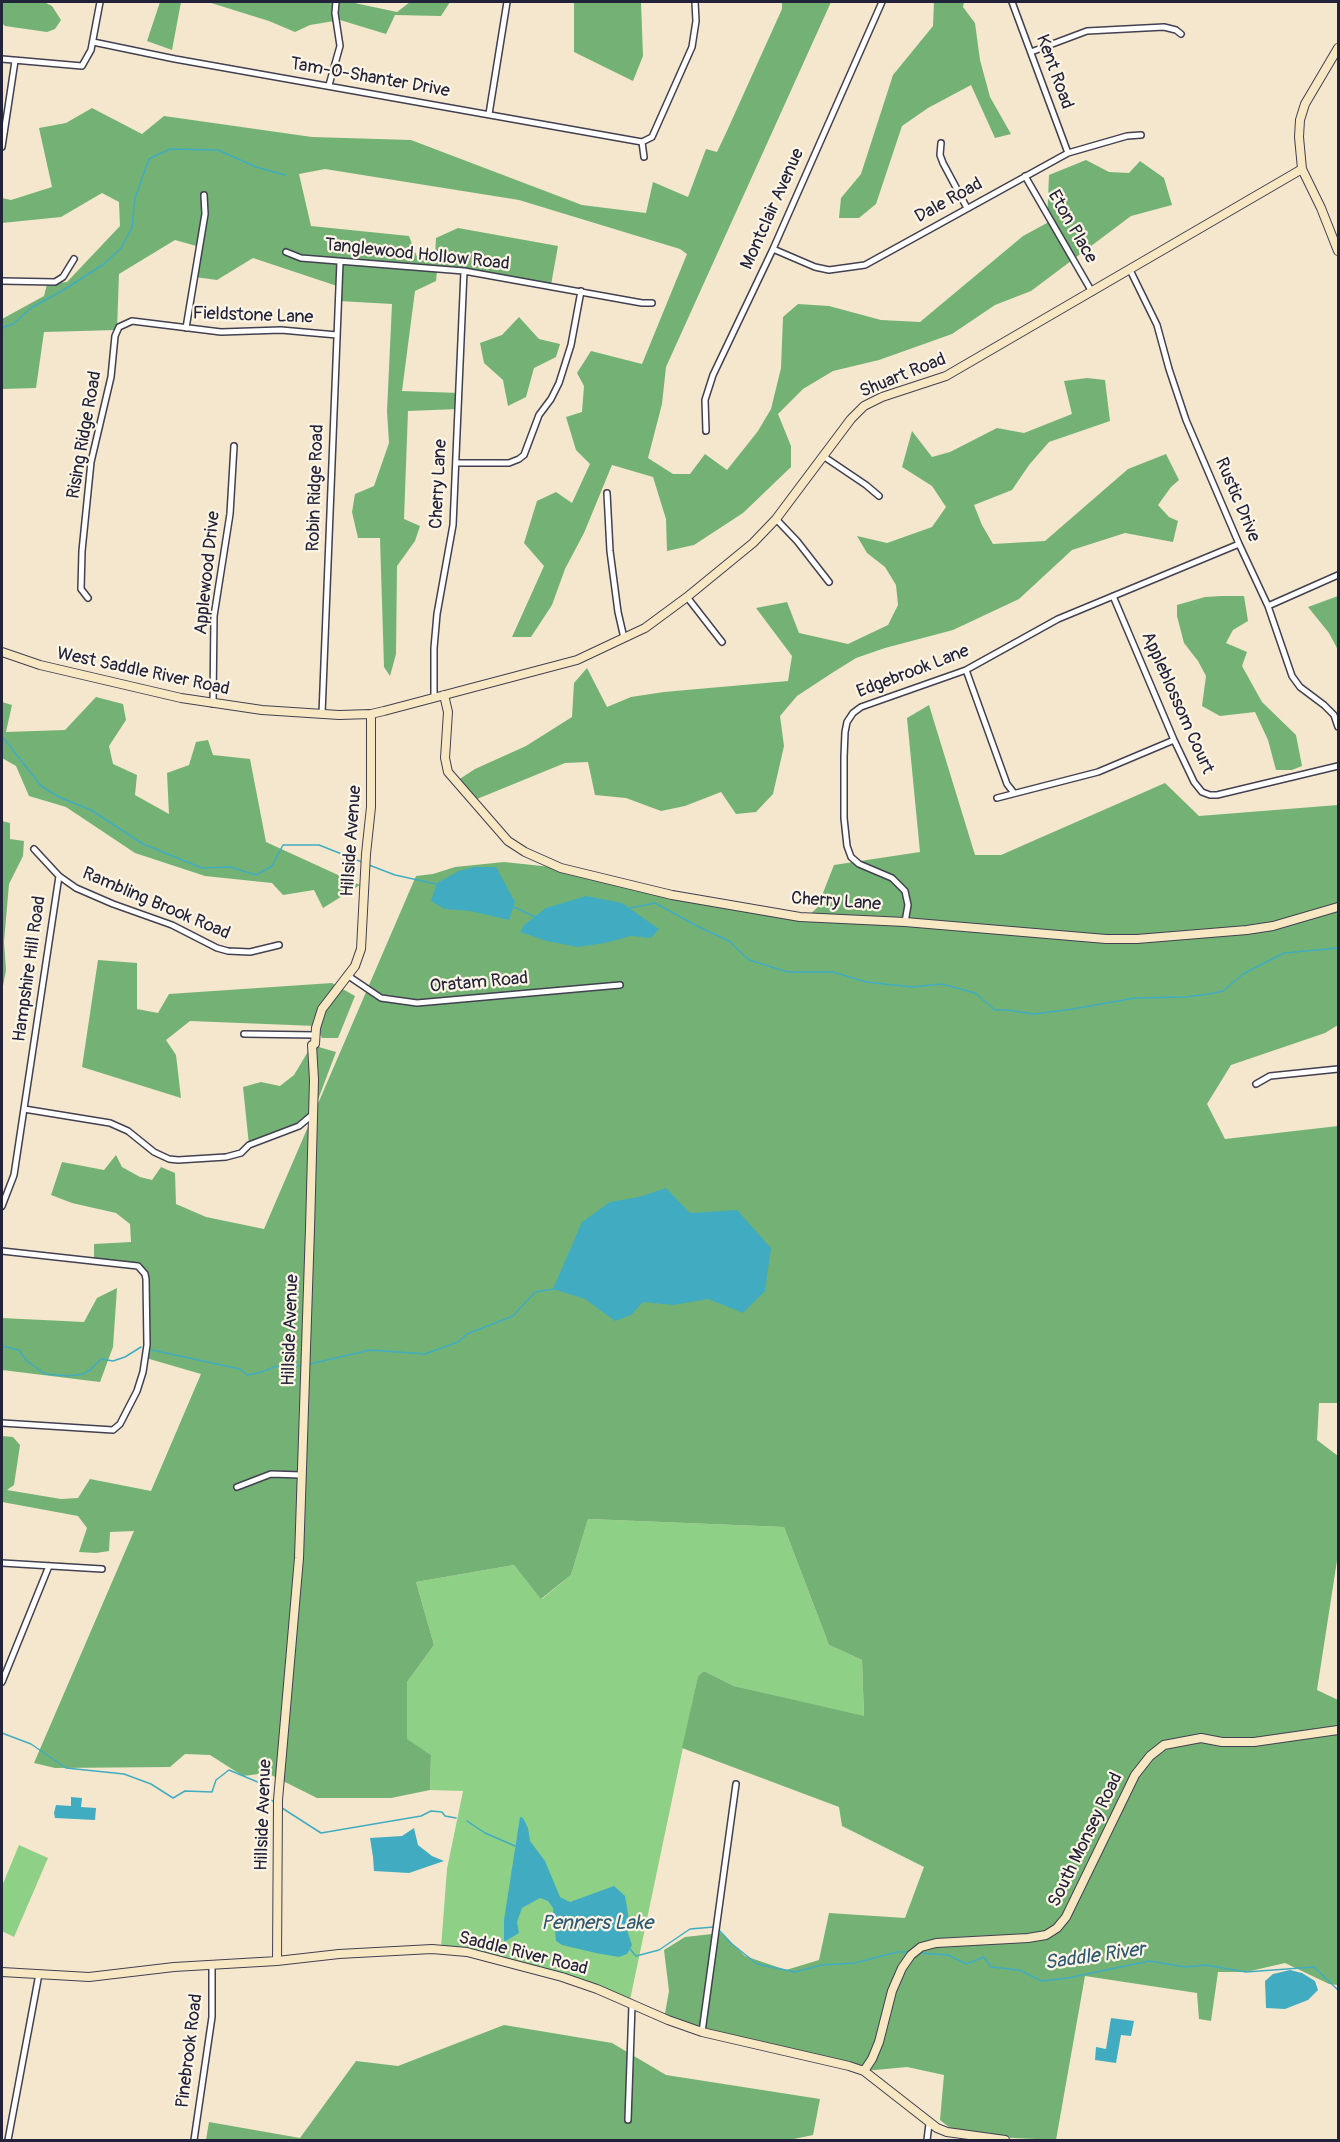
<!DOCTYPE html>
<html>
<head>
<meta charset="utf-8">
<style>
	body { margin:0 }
	#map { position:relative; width:1340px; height:2142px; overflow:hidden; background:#f5e7cd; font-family:Pangolin,sans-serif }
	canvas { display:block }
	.frame { position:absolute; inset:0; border:3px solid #22223b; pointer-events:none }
</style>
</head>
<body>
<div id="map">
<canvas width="1340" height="2142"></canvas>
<div class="frame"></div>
</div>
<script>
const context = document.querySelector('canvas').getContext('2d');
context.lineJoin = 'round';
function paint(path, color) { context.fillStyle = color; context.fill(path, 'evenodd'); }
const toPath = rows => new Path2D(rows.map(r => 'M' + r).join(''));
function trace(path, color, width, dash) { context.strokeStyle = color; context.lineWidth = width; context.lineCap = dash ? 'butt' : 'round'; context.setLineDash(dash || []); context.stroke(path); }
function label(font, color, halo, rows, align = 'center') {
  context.font = font + ' Pangolin,sans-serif'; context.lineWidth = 4.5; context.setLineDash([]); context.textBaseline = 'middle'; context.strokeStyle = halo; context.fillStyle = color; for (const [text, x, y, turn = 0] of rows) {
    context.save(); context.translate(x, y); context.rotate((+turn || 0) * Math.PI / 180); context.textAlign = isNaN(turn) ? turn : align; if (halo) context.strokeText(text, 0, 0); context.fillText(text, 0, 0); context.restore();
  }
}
paint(toPath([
	[588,1519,784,1527,829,1645,862,1660,864,1717,734,1686,704,1671,698,1676,630,2000,584,1981,526,1963,504,1957,441,1948,447,1869,463,1791,430,1790,431,1755,407,1740,407,1682,434,1645,416,1582,514,1565,542,1599,571,1575],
	[19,1845,48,1858,14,1937,2,1931,2,1886]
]), '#8fd087');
paint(toPath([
	[2,2,44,2,52,6,61,20,55,29,47,32,5,26,2,23],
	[160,2,181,2,172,50,147,41],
	[208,2,350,2,397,12,410,2,450,2,441,16,395,15,386,34,340,20,310,25,295,32,269,21],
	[574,2,641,2,643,56,633,81,574,52],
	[782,2,831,2,666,367,662,404,648,458,673,474,690,474,705,454,727,470,758,431,771,409,781,368,783,317,798,304,829,306,881,320,920,322,1023,236,1047,223,1049,175,1086,160,1109,172,1129,173,1140,161,1164,178,1172,205,1131,216,1031,291,995,305,952,334,879,360,833,371,803,389,778,414,791,446,791,467,743,513,694,545,667,551,666,519,653,477,612,465,584,533,565,569,552,605,531,637,512,637,544,566,524,543,537,501,556,492,572,503,590,464,576,450,566,417,582,412,584,386,577,373,591,351,642,364,687,254,680,249,519,200,325,169,299,174,311,226,409,236,417,257,435,257,436,238,458,228,558,246,551,285,437,271,436,281,415,291,402,391,459,393,458,409,408,411,404,519,420,526,415,541,397,566,396,654,390,676,384,667,380,538,358,538,352,512,355,494,374,486,389,443,387,411,392,304,339,301,340,287,253,258,217,280,195,277,200,247,175,240,119,274,117,330,44,332,36,388,2,389,2,319,44,296,47,284,67,282,120,226,119,202,102,193,61,217,2,223,2,198,11,200,52,187,39,128,66,123,92,108,142,134,164,116,312,137,411,140,582,205,646,213,653,182,688,197,706,149,717,152,726,133,782,9],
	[934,2,964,2,963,7,975,23,980,60,990,97,1011,134,995,138,971,85,928,108,902,126,876,204,859,218,839,218,841,198,861,174,893,75,933,26],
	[519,317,539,339,560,344,556,357,534,368,526,397,508,406,503,380,484,363,480,343,502,335],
	[1087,378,1105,380,1110,421,1049,442,1029,465,1012,490,974,505,982,525,993,544,1045,541,1128,469,1166,454,1179,480,1171,487,1158,505,1169,517,1178,521,1173,542,1125,533,1072,550,1019,599,953,630,885,648,856,658,832,673,797,696,780,716,784,746,773,794,756,812,736,814,721,792,685,806,661,811,626,798,595,795,588,762,565,763,477,799,455,782,475,769,526,746,572,717,574,683,587,668,607,707,631,697,664,692,788,681,792,656,756,608,787,602,799,633,848,644,888,625,898,605,896,585,885,567,867,553,857,536,887,543,932,527,946,507,932,486,902,467,912,431,932,457,950,452,997,428,1024,433,1072,414,1064,381],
	[1222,596,1244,596,1248,621,1233,630,1226,643,1247,652,1242,666,1262,702,1296,735,1302,766,1292,770,1276,770,1268,740,1255,712,1220,716,1202,706,1206,676,1198,661,1184,643,1177,616,1177,605,1205,597],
	[1338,596,1338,650,1329,633,1308,607],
	[96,697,123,704,126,720,109,746,113,764,137,775,135,795,169,814,167,773,189,765,196,742,208,740,213,755,250,759,266,842,360,885,323,908,314,890,283,895,272,883,205,876,135,853,66,807,29,796,16,766,2,758,2,702,12,705,6,732,65,730],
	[929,705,975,855,1001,855,1165,783,1199,816,1338,805,1338,1025,1325,1033,1231,1065,1207,1104,1225,1139,1338,1126,1338,1403,1319,1403,1317,1440,1338,1456,1338,1554,1317,1690,1338,1700,1338,1985,1329,1984,1285,1963,1246,1972,1218,1972,1211,2021,1199,2019,1197,1993,1085,1976,1056,2140,973,2136,958,2134,940,2120,944,2075,907,2067,864,2071,664,2019,669,1991,664,1950,685,1937,721,1933,745,1956,786,1970,819,1960,829,1913,905,1918,924,1867,842,1826,839,1807,682,1748,698,1676,704,1671,734,1686,864,1716,862,1660,829,1645,784,1527,588,1519,571,1575,541,1599,514,1565,416,1582,434,1645,407,1682,407,1739,431,1755,430,1790,391,1798,317,1798,267,1773,243,1776,210,1755,185,1754,170,1767,55,1768,34,1763,134,1531,110,1532,109,1551,96,1553,79,1552,87,1528,78,1516,2,1502,2,1436,13,1437,20,1445,14,1485,7,1490,61,1499,78,1498,90,1479,151,1491,201,1374,146,1358,146,1279,133,1265,94,1261,94,1244,131,1242,130,1224,116,1213,72,1203,51,1195,62,1162,104,1170,116,1155,122,1167,140,1177,152,1180,161,1167,175,1173,176,1204,206,1217,264,1229,416,876,433,874,455,867,504,862,561,868,807,917,817,908,834,865,920,852,907,718],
	[2,821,10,823,10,839,24,841,23,856,9,884,4,942,6,970,2,991],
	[98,960,137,963,137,1009,158,1013,169,994,332,983,355,996,338,1038,322,1038,316,1026,190,1021,166,1040,176,1055,181,1098,82,1067],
	[312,1045,336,1052,313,1113,299,1126,249,1145,243,1087,261,1082,280,1086,294,1075],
	[117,1288,113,1347,100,1382,2,1370,2,1318,84,1322,97,1298],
	[504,2025,612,2043,666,2075,820,2099,813,2135,789,2140,206,2140,209,2122,300,2138,356,2061,398,2066]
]), '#73b274');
paint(toPath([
	[474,867,496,867,515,902,509,920,470,911,445,909,431,901,437,883,459,871],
	[586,896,622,903,659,929,651,938,631,936,605,943,578,947,547,941,520,932,524,925,546,908],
	[666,1188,690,1213,737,1210,771,1248,765,1291,743,1313,708,1299,673,1305,643,1302,631,1315,615,1321,585,1299,553,1289,582,1222,610,1202,639,1197],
	[71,1797,82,1798,81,1807,96,1808,95,1820,55,1818,54,1813,56,1805,71,1806],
	[520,1817,523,1818,528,1828,530,1841,545,1861,560,1897,570,1902,614,1886,625,1896,629,1919,627,1930,632,1945,627,1954,619,1957,596,1953,562,1945,556,1941,553,1908,548,1901,540,1898,522,1908,517,1922,519,1933,504,1942,504,1920],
	[414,1828,418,1845,432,1856,444,1861,409,1873,374,1871,373,1857,370,1838,402,1836],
	[1290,1970,1302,1973,1315,1981,1318,1990,1308,2000,1285,2009,1266,2008,1265,1981,1273,1974],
	[1111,2018,1134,2021,1131,2036,1121,2035,1116,2063,1095,2060,1096,2047,1106,2049]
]), '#41acc1');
trace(toPath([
	[2,328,13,324,31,308,65,289,104,264,121,248,132,228,135,198,149,159,170,149,218,150,256,167,285,175],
	[2,736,41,786,59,797,91,810,143,844,202,868,230,867,256,875,272,866,283,845,319,845,362,862],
	[369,865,395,875,436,884],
	[512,906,535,917],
	[630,908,655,903,697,926,729,941,749,960,788,972,833,972,866,982,912,987,942,984,975,993,995,1010,1007,1010,1034,1014,1073,1009,1135,998,1185,997,1209,994,1223,991,1243,974,1284,953,1338,948],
	[2,1346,19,1350,27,1361,45,1374,69,1376,83,1374,90,1370,101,1359,113,1361,125,1357,141,1347],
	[152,1350,240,1369,247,1375,258,1373,283,1364,302,1366],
	[310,1364,370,1350,425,1354,458,1342,467,1334,513,1316,535,1292,554,1289],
	[2,1733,31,1744,66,1768,124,1774,151,1784,173,1798,185,1791,212,1792,216,1780,229,1770,260,1783,266,1796,274,1802],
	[282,1808,321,1833,421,1816,431,1811,442,1812,445,1816,456,1818],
	[467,1821,485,1833,515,1846],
	[718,1929,732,1944,757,1964,795,1972,822,1965,855,1963,897,1952,909,1952],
	[630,1949,636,1956,659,1950,690,1929,714,1927],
	[920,1953,948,1955,966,1964,984,1957,991,1967,1019,1970,1042,1981,1068,1978,1149,1961,1186,1967,1206,1965,1246,1972,1314,1967,1338,1990]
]), '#41acc1', 1.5);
const street = toPath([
	[1012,2,1068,153],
	[93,42,175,59,642,142],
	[1031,52,1087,31,1164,27,1176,30,1181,34],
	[2,59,82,66,91,50,100,2],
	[329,85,340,46,335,13,336,2],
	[489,114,507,2],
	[941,143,940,155,943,163,967,208],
	[2,147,15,61],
	[644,157,642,142,652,137,692,47,696,21,695,2],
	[1025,176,1092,292],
	[773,249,815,267,829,270,865,265,1068,153,1127,136,1141,135],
	[286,252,301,258,464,271,642,303,652,303],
	[1130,270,1157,325,1169,369,1186,420,1239,544,1268,606,1292,676,1300,687,1324,705,1334,715,1338,727],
	[2,281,55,282,63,277,74,259],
	[186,328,205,214,204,195],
	[706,431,705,400,713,375,773,249,882,2],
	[823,456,866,485,879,496],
	[456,463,509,463,519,459,524,455,539,415,551,399,559,383,571,345,581,291],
	[607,493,610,551,618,612,624,638],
	[776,519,797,541,829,582],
	[1113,596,1174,740,1194,782,1202,792,1210,795,1217,795,1338,766],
	[687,597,722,642],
	[88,598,81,589,82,551,91,462,111,377,115,336,119,327,132,321,221,332,281,330,337,335],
	[1268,606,1338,575],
	[966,670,1007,784,1014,793],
	[434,698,434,648,437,614,453,525,464,271],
	[213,704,214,616,230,514,234,446],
	[322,714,340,262],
	[997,798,1098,772,1174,740],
	[34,849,59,876,76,888,113,904,172,925,217,948,228,951,250,952,279,945],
	[905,922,908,905,905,891,892,878,859,864,851,857,847,846,844,818,844,757,845,732,847,722,853,713,861,707,966,670,1058,619,1239,544],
	[347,975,381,998,417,1003,620,985],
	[244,1034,315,1035],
	[1256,1084,1270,1076,1338,1069],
	[24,1109,110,1123,128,1131,154,1152,169,1159,178,1160,226,1157,241,1153,249,1145,299,1126,313,1114],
	[2,1206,14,1175,59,876],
	[2,1251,138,1266,145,1274,146,1279,147,1345,143,1372,137,1391,120,1424,113,1430,2,1423],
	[237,1487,271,1474,301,1475],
	[2,1563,102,1569],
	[2,1682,49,1566],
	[702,2032,736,1784],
	[628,2120,632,2005],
	[8,2140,39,1974],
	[194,2140,212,2017,212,1964],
	[927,2140,929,2124]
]);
const secondary = toPath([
	[1338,48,1305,104,1300,120,1299,137,1302,169,1321,208,1338,251],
	[2,652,40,665,181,698,262,710,339,715,371,714,384,711,577,660,645,628,687,597,753,543,776,519,851,419,864,406,882,397,946,376,1302,169],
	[444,695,448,712,445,758,448,772,508,841,525,852,561,868,672,895,800,917,905,922,1106,939,1137,939,1247,930,1273,926,1338,907],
	[277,1961,278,1800,299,1558,310,1228,314,1080,312,1045,315,1044,316,1028,322,1009,355,966,361,949,366,854,371,807,371,714],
	[2,1972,89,1977,174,1967,277,1961,339,1954,432,1949,467,1952,562,1977,597,1989,668,2020,702,2032,849,2066,864,2071,937,2128,947,2132,1005,2140],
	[864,2071,872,2059,879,2042,892,1991,902,1968,911,1955,921,1947,936,1943,1028,1938,1046,1935,1057,1928,1066,1917,1135,1775,1150,1756,1164,1745,1201,1738,1222,1742,1254,1742,1338,1730]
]);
trace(street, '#424051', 8);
trace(secondary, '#424051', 10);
trace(street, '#fff', 5);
trace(secondary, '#f7e8c3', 8);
label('18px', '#22223b', '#fcf5e5', [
	["Kent Road",1054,72,70],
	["Tam-O-Shanter Drive",370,78,10],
	["Dale Road",949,201,-29],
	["Montclair Avenue",773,209,-66],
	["Eton Place",1072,227,60],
	["Tanglewood Hollow Road",417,255,6],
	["Fieldstone Lane",253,316,2],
	["Shuart Road",903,376,-22],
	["Rising Ridge Road",85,435,-80],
	["Cherry Lane",439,484,-87],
	["Robin Ridge Road",316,488,-88],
	["Rustic Drive",1237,500,67],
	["Applewood Drive",208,573,-84],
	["West Saddle River Road",143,672,12],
	["Edgebrook Lane",913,672,-21],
	["Appleblossom Court",1177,703,66],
	["Hillside Avenue",352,841,-86],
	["Cherry Lane",836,902,4],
	["Rambling Brook Road",156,904,23],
	["Hampshire Hill Road",30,969,-82],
	["Oratam Road",479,983,-5],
	["Hillside Avenue",291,1330,-88],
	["Hillside Avenue",264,1815,-88],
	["South Monsey Road",1086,1840,-64],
	["Saddle River Road",523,1954,14],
	["Pinebrook Road",190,2051,-83]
]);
label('italic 20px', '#2e5971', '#fcf5e5', [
	["Penners Lake",597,1924],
	["Saddle River",1095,1957,-8]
]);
</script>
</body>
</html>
